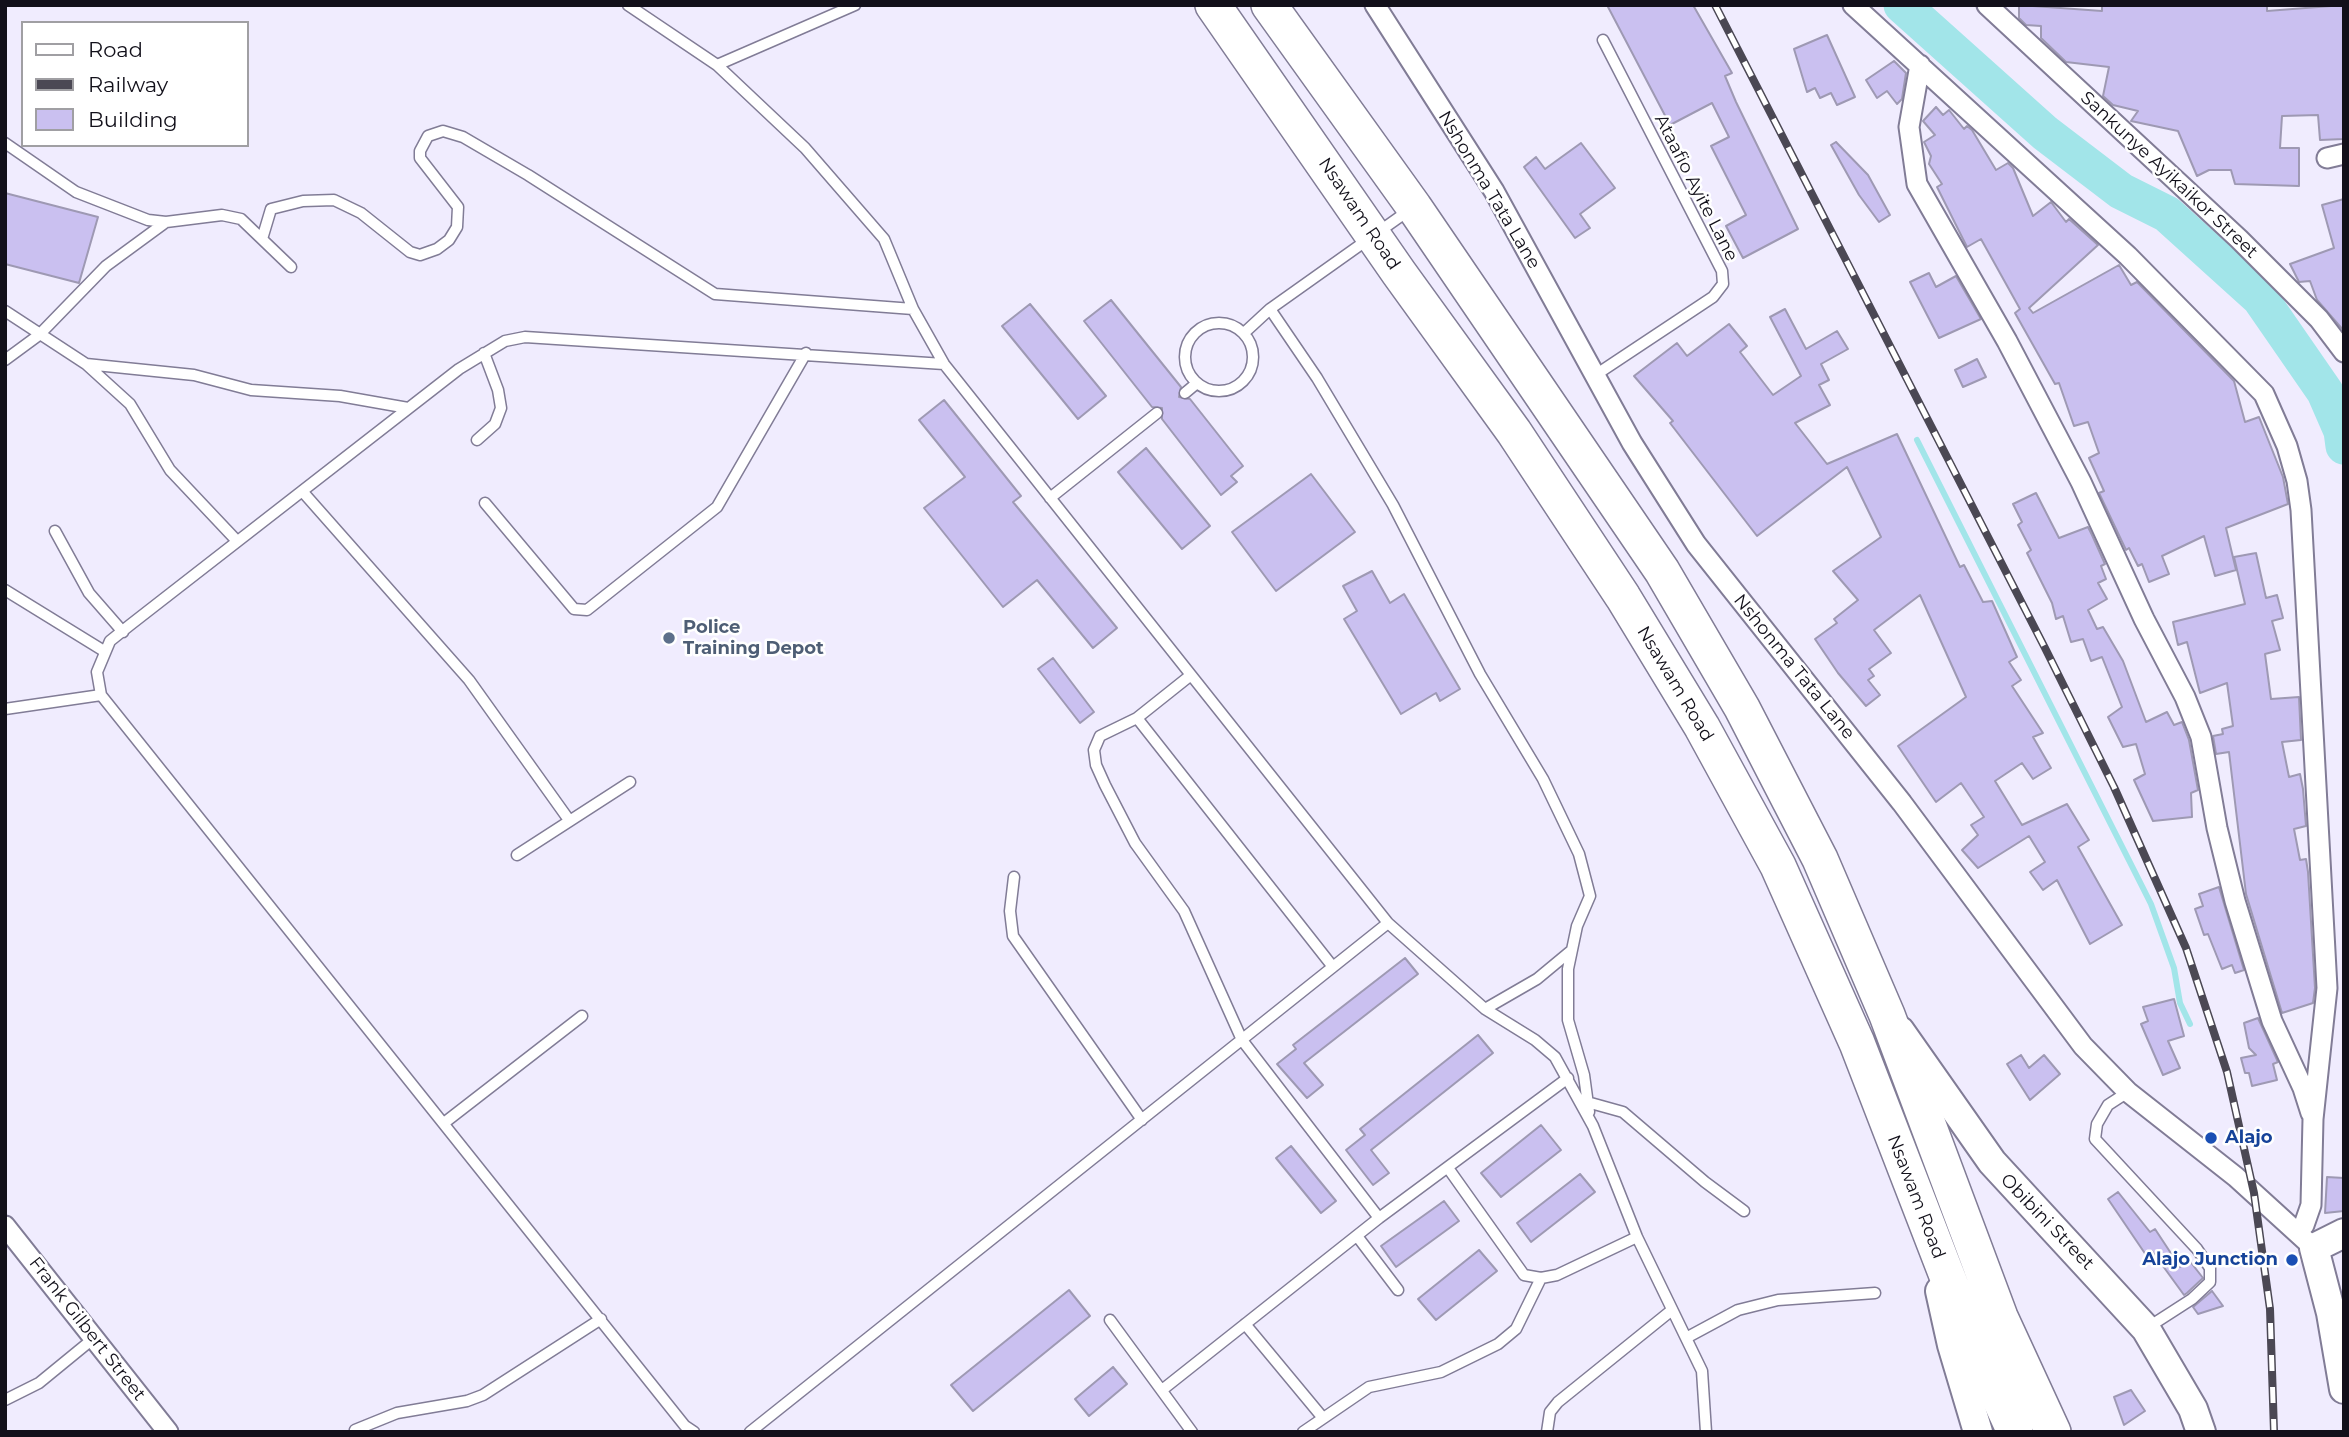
<!DOCTYPE html>
<html>
<head>
<meta charset="utf-8">
<style>
	body { margin:0 }
	#map { position:relative; width:2349px; height:1437px; overflow:hidden; background:#f0ecfe; font-family:Montserrat,sans-serif }
	canvas { display:block }
	.frame { position:absolute; inset:0; border:7px solid #12101a; pointer-events:none }
	.legend { position:absolute; left:21px; top:21px; width:228px; height:126px; box-sizing:border-box; background:#fff; border:2px solid #a09fa3; margin:0; padding:9px 12px; list-style:none; font-size:21px; color:#12101a }
	.legend li { display:flex; align-items:center; gap:14px; height:35px }
	.legend b { width:35px; border:2px solid #a09fa3 }
</style>
</head>
<body>
<div id="map">
<canvas width="2349" height="1437"></canvas>
<div class="frame"></div>
<ul class="legend">
<li><b style="height:9px;background:#fff"></b>Road</li>
<li><b style="height:9px;background:#4b4854"></b>Railway</li>
<li><b style="height:19px;background:#cac0f0"></b>Building</li>
</ul>
</div>
<script>
const context = document.querySelector('canvas').getContext('2d');
context.lineJoin = 'round';
const toPath = rows => new Path2D(rows.map(r => 'M' + r).join(''));
function trace(path, color, width, dash) { context.strokeStyle = color; context.lineWidth = width; context.lineCap = dash ? 'butt' : 'round'; context.setLineDash(dash || []); context.stroke(path); }
function paint(path, color) { context.fillStyle = color; context.fill(path, 'evenodd'); }
function label(font, color, halo, rows, align = 'center') {
  context.font = font + ' Montserrat,sans-serif'; context.lineWidth = 5; context.setLineDash([]); context.textBaseline = 'middle'; context.strokeStyle = halo; context.fillStyle = color; for (const [text, x, y, turn = 0] of rows) {
    context.save(); context.translate(x, y); context.rotate((+turn || 0) * Math.PI / 180); context.textAlign = isNaN(turn) ? turn : align; if (halo) context.strokeText(text, 0, 0); context.fillText(text, 0, 0); context.restore();
  }
}
trace(toPath([
	[1917,440,2151,904,2174,968,2180,1003,2190,1024]
]), '#a2e5e9', 6);
trace(toPath([
	[1902,5,2045,133,2121,191,2167,214,2260,298,2325,392,2342,431,2344,446]
]), '#a2e5e9', 37);
const building = toPath([
	[1607,5,1693,5,1732,73,1725,76,1736,102,1798,229,1743,258,1726,226,1746,215,1711,146,1729,137,1712,103,1670,125,1607,5],
	[2019,5,2102,11,2102,5,2267,5,2267,11,2344,5,2344,139,2320,140,2318,115,2282,116,2280,148,2299,148,2299,186,2235,184,2231,170,2209,170,2197,176,2178,131,2131,121,2138,111,2113,105,2103,96,2109,67,2066,62,2041,38,2041,26,2026,25,2019,18,2019,5],
	[1827,35,1855,97,1837,105,1831,93,1820,98,1815,88,1807,92,1794,49,1827,35],
	[1894,61,1906,73,1902,99,1897,104,1887,91,1877,98,1866,80,1894,61],
	[1936,107,1943,115,1949,110,1964,129,1967,126,1972,130,1996,170,2008,163,2013,168,2033,216,2051,202,2066,222,2069,219,2098,245,2029,308,2033,313,2119,265,2131,285,2137,282,2234,381,2245,422,2259,417,2283,477,2288,504,2226,528,2236,570,2215,576,2204,536,2162,556,2169,574,2149,582,2142,564,2138,566,2129,548,2126,550,2099,493,2104,491,2089,458,2099,453,2088,422,2074,426,2059,383,2055,384,2015,313,2020,309,1981,239,1967,247,1937,187,1942,184,1929,164,1931,156,1924,142,1935,135,1923,121,1936,107],
	[1836,142,1868,175,1890,215,1879,222,1859,195,1831,145,1836,142],
	[1581,143,1615,188,1580,214,1590,228,1575,238,1524,167,1536,157,1545,169,1581,143],
	[5,193,98,217,79,283,5,264,5,193],
	[2344,199,2344,331,2317,300,2310,281,2299,282,2290,264,2334,248,2322,205,2344,199],
	[1929,273,1936,287,1956,276,1981,319,1939,338,1910,282,1929,273],
	[1111,300,1181,387,1179,397,1190,399,1243,466,1231,476,1237,482,1221,495,1162,419,1162,408,1152,407,1084,321,1111,300],
	[1030,304,1106,396,1078,419,1002,326,1030,304],
	[1785,309,1806,349,1837,331,1848,349,1821,364,1829,380,1819,385,1830,405,1795,423,1827,464,1897,434,1960,567,1964,565,1983,602,1992,601,2017,657,2009,662,2021,680,2012,686,2043,733,2033,737,2051,768,2033,779,2022,763,1995,781,2022,825,2067,804,2089,840,2078,847,2122,925,2090,944,2057,880,2043,890,2030,872,2045,862,2029,836,1978,868,1962,850,1978,835,1971,825,1984,817,1961,783,1936,802,1898,746,1966,697,1920,595,1874,630,1891,653,1869,669,1874,676,1868,680,1880,695,1866,706,1838,673,1815,639,1837,623,1834,619,1858,600,1833,571,1881,537,1847,467,1757,536,1670,423,1673,421,1634,376,1677,343,1687,356,1729,324,1747,346,1740,352,1773,395,1801,376,1770,317,1785,309],
	[1977,359,1986,377,1963,387,1955,370,1977,359],
	[944,400,1021,496,1013,502,1117,628,1093,648,1037,580,1003,607,924,508,965,477,919,420,944,400],
	[1146,448,1210,526,1182,549,1118,472,1146,448],
	[1311,474,1355,532,1276,591,1232,532,1311,474],
	[2036,493,2059,538,2088,527,2092,535,2105,564,2101,566,2106,579,2098,583,2107,599,2088,610,2097,629,2103,627,2123,661,2146,722,2167,712,2174,725,2182,722,2189,740,2198,790,2191,793,2192,817,2153,821,2134,780,2145,774,2136,744,2123,747,2108,717,2122,707,2102,657,2091,661,2083,639,2071,642,2063,616,2056,619,2052,603,2027,553,2031,550,2018,525,2022,522,2013,504,2036,493],
	[2256,553,2266,598,2277,595,2283,618,2272,621,2280,650,2265,654,2271,699,2299,697,2301,740,2282,742,2289,777,2300,774,2303,789,2306,826,2294,829,2300,860,2306,859,2308,872,2315,988,2313,1003,2282,1013,2246,894,2229,752,2216,754,2213,736,2223,734,2222,729,2233,726,2227,683,2200,693,2187,642,2178,645,2173,622,2245,604,2234,557,2256,553],
	[1372,571,1390,603,1404,594,1460,689,1440,701,1436,693,1401,714,1344,619,1357,611,1343,586,1372,571],
	[1053,658,1094,712,1080,723,1038,669,1053,658],
	[2219,887,2244,970,2235,973,2232,965,2222,969,2208,934,2204,935,2195,909,2203,906,2199,894,2219,887],
	[1405,958,1418,974,1304,1063,1323,1085,1307,1098,1277,1064,1296,1049,1293,1045,1405,958],
	[2174,999,2184,1036,2168,1041,2180,1068,2163,1075,2141,1024,2148,1021,2143,1007,2174,999],
	[2258,1018,2278,1062,2273,1064,2277,1080,2252,1086,2249,1073,2245,1073,2241,1058,2256,1055,2249,1048,2244,1023,2258,1018],
	[1478,1035,1493,1053,1371,1150,1389,1173,1373,1185,1346,1150,1365,1135,1360,1129,1478,1035],
	[2021,1055,2029,1068,2044,1055,2060,1074,2030,1100,2007,1064,2021,1055],
	[1541,1125,1561,1150,1501,1197,1481,1173,1541,1125],
	[1291,1146,1336,1201,1321,1213,1276,1158,1291,1146],
	[1580,1174,1595,1192,1531,1242,1517,1223,1580,1174],
	[2327,1177,2344,1178,2344,1211,2325,1213,2327,1177],
	[2118,1192,2150,1232,2155,1229,2180,1267,2189,1260,2203,1278,2187,1293,2184,1295,2152,1251,2146,1255,2108,1199,2118,1192],
	[1444,1201,1459,1221,1396,1267,1381,1246,1444,1201],
	[1479,1250,1497,1271,1436,1320,1418,1299,1479,1250],
	[1069,1290,1090,1316,973,1411,951,1385,1069,1290],
	[2212,1291,2223,1306,2198,1314,2193,1307,2212,1291],
	[1113,1367,1127,1384,1089,1416,1075,1399,1113,1367],
	[2131,1390,2145,1411,2124,1425,2114,1397,2131,1390]
]);
paint(building, '#cac0f0');
trace(building, '#9e99b3', 2);
const lane = toPath([
	[628,5,717,65,805,148,884,239,913,309,944,364,1388,923,1485,1009,1535,1040,1555,1057,1593,1126,1637,1237,1702,1371,1706,1432],
	[717,65,855,5],
	[5,143,76,192,148,220,166,222,222,215,241,219,291,267],
	[262,239,271,209,303,201,334,200,361,213,410,252,420,255,437,249,449,240,457,227,458,207,420,158,420,151,428,136,443,131,463,137,528,175,715,294,913,309],
	[1270,309,1317,378,1393,505,1480,674,1543,779,1579,854,1590,896,1577,926,1568,969,1568,1020,1584,1075,1589,1112],
	[5,311,86,364,130,404,170,470,237,541],
	'1185 357a34 34 0 1 1 68 0a34 34 0 1 1-68 0Z',
	[1244,333,1270,309,1408,211],
	[5,360,39,335,106,266,166,222],
	[86,364,194,375,251,390,340,396,408,408],
	[1594,376,1713,297,1723,284,1722,271,1603,40],
	[1185,393,1197,383],
	[477,440,495,424,501,408,498,390,484,353],
	[302,491,469,680,569,820],
	[1050,498,1157,413],
	[485,503,574,609,587,610,717,507,806,353],
	[55,531,89,593,123,632],
	[5,590,104,651],
	[1191,675,1137,718,1333,967],
	[5,709,101,695],
	[1137,718,1100,736,1094,750,1096,765,1105,785,1135,843,1184,911,1242,1040,1379,1218],
	[517,855,630,782],
	[1014,877,1010,911,1013,936,1142,1120],
	[1485,1009,1537,979,1572,950],
	[2128,1092,2108,1105,2097,1124,2095,1139,2197,1249,2210,1268,2210,1282,2192,1299,2147,1328],
	[1587,1102,1623,1112,1705,1182,1744,1211],
	[444,1123,582,1016],
	[1448,1168,1524,1275,1541,1278,1557,1275,1637,1237],
	[1357,1236,1398,1290],
	[1110,1320,1192,1432],
	[1245,1324,1323,1418],
	[1686,1338,1738,1310,1778,1300,1875,1293],
	[1162,1390,1379,1218,1568,1078],
	[5,1400,39,1383,94,1338],
	[355,1430,397,1413,467,1401,483,1395,601,1319],
	[694,1432,685,1426,101,695,97,672,110,641,130,625,459,369,505,341,525,337,944,364],
	[750,1432,1388,923],
	[1303,1432,1369,1387,1441,1372,1498,1344,1516,1329,1541,1278],
	[1547,1432,1550,1412,1558,1402,1672,1310]
]);
const street = toPath([
	[1375,5,1494,191,1632,443,1696,544,1902,803,2083,1046,2128,1092,2236,1177,2314,1248],
	[1853,5,2128,256,2264,394,2287,446,2297,481,2301,510,2327,988,2313,1119,2311,1205,2304,1225,2297,1232],
	[1987,5,2239,239,2319,319,2344,352],
	[1920,65,1909,127,1917,184,2007,341,2081,482,2144,619,2185,697,2201,737,2217,828,2235,901,2272,1021,2303,1088,2311,1113],
	[2327,158,2344,154],
	[5,1226,168,1432]
]);
const secondary = toPath([
	[1900,1031,1992,1162,2146,1329,2193,1409,2201,1432],
	[2344,1233,2314,1248,2331,1313,2344,1389],
	[1940,1291,1952,1345,1978,1432]
]);
const highway = toPath([
	[1213,5,1399,273,1514,432,1623,597,1702,727,1778,866,1857,1043,1968,1330,2015,1432],
	[1269,5,1414,207,1662,571,1742,708,1820,859,1887,1015,2000,1317,2053,1432]
]);
trace(lane, '#817c96', 13);
trace(street, '#817c96', 23);
trace(secondary, '#817c96', 32);
trace(highway, '#817c96', 38);
trace(lane, '#fff', 10);
trace(street, '#fff', 19);
trace(secondary, '#fff', 28);
trace(highway, '#fff', 35);
const rail = toPath([
	[1715,5,2045,648,2114,787,2186,948,2227,1072,2254,1193,2270,1309,2274,1432]
]);
trace(rail, '#4b4854', 8);
trace(rail, '#fff', 5, [16]);
for (const [x, y, r, color] of [
	[669,638,7,"#5c6f8a"],
	[2211,1138,7,"#1a4fb4"],
	[2292,1260,7,"#1a4fb4"]
]) { const dot = new Path2D(); dot.arc(x, y, r, 0, 2 * Math.PI); context.fillStyle = color; context.fill(dot); trace(dot, '#fff', 2.5); }
label('18px', '#12101a', '#fff', [
	["Sankunye Ayikaikor Street",2169,175,43],
	["Ataafio Ayite Lane",1696,188,63],
	["Nshonma Tata Lane",1489,190,59],
	["Nsawam Road",1359,214,56],
	["Nshonma Tata Lane",1794,667,51],
	["Nsawam Road",1675,684,59],
	["Nsawam Road",1916,1197,69],
	["Obibini Street",2047,1222,46],
	["Frank Gilbert Street",87,1329,52]
]);
label('bold 18px', '#4e5e75', '#fff', [
	["Police",683,628],
	["Training Depot",683,649]
], 'left');
label('bold 18px', '#164399', '#fff', [
	["Alajo",2225,1138],
	["Alajo Junction",2278,1260,"right"]
], 'left');
</script>
</body>
</html>
